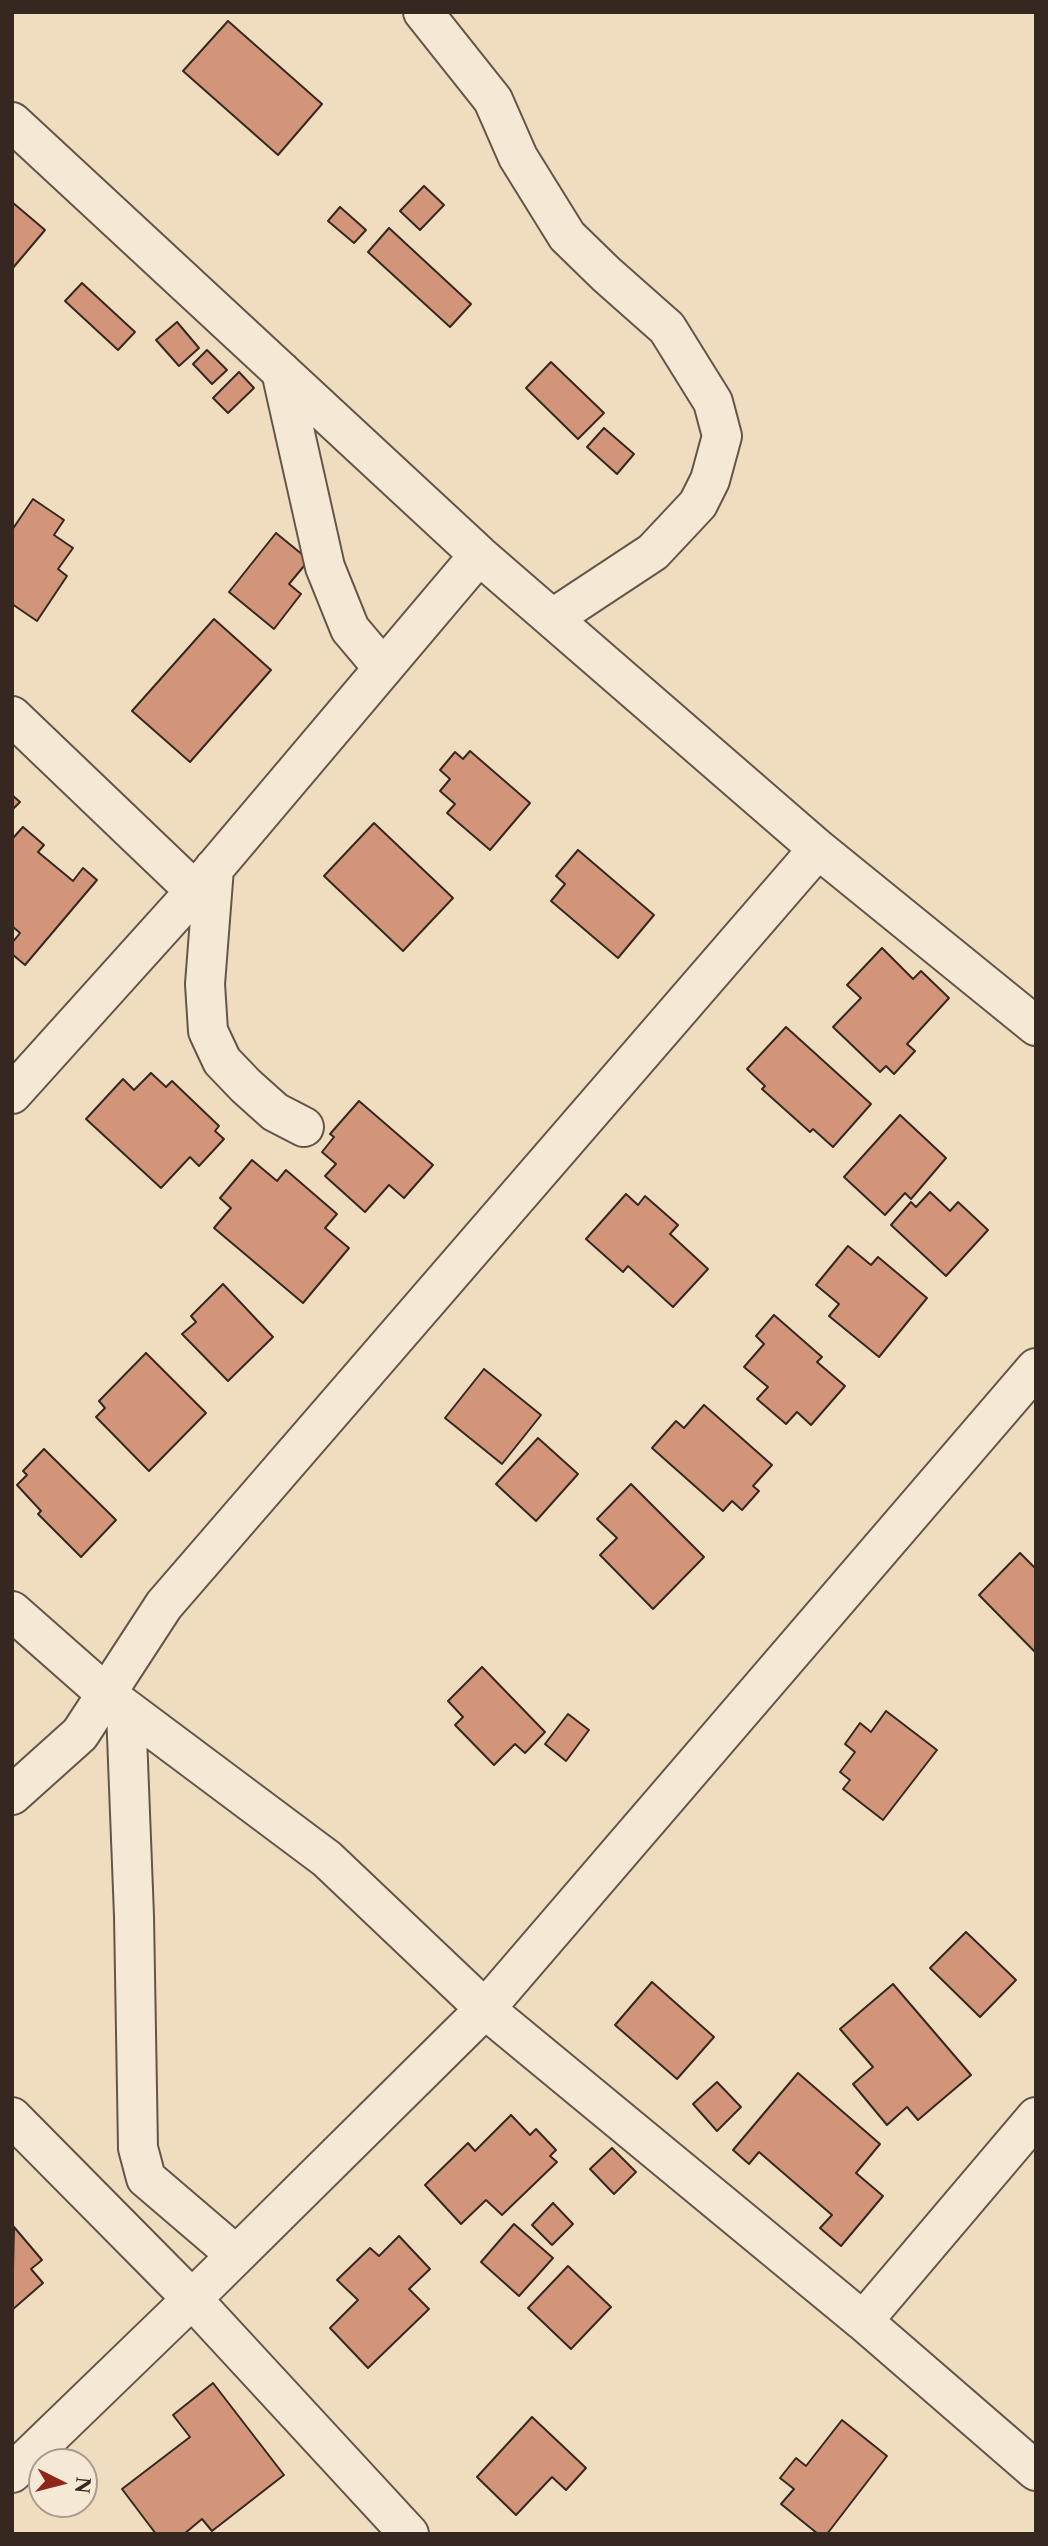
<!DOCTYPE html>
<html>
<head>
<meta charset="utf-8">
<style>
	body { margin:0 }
	#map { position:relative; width:1048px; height:2546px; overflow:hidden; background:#f0ddc0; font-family:"Libre Caslon Text",serif }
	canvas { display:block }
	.frame { position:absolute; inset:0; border:14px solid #362821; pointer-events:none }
	.north { position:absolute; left:28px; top:2448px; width:70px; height:70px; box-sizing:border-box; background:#f5e9d6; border:2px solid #a99c8e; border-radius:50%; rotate:96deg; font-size:19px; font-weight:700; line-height:28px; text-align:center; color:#362821 }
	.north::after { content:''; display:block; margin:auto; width:24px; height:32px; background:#8f2418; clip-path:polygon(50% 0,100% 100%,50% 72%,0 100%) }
</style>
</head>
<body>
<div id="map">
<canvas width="1048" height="2546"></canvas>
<div class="frame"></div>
<div class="north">N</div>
</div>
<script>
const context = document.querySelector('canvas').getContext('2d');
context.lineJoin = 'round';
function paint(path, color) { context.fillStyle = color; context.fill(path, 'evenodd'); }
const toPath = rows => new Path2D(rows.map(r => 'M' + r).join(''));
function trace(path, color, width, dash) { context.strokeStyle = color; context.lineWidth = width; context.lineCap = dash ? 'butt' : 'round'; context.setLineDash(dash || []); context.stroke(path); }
const building = toPath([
	[228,21,322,104,278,155,183,71,228,21],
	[424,186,444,205,420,230,400,211,424,186],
	[12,202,45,230,12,269,12,202],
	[340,207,366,230,354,243,328,221,340,207],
	[389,228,471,304,450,327,368,252,389,228],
	[82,283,135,332,118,350,65,301,82,283],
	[177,322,199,348,179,366,156,340,177,322],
	[207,350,227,370,212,384,193,364,207,350],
	[551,362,604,413,578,439,526,388,551,362],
	[239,372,254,388,228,413,213,398,239,372],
	[604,428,634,454,617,474,587,447,604,428],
	[33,499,64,520,54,535,73,548,58,569,67,576,37,621,12,604,12,530,33,499],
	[276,533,309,560,289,584,301,594,274,629,229,592,276,533],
	[214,619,271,670,190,762,132,711,214,619],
	[470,751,530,803,490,850,447,813,455,804,440,791,450,779,440,770,455,752,463,759,470,751],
	[12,795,20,802,12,810,12,795],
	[374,823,453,898,403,951,324,876,374,823],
	[23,827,44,845,38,852,73,881,83,868,97,880,25,965,12,954,12,943,20,933,12,926,12,839,23,827],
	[578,850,654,915,618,958,551,901,565,884,556,876,578,850],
	[882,948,913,979,921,971,949,998,907,1044,915,1051,894,1074,886,1066,880,1072,833,1027,861,998,847,985,882,948],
	[786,1027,871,1104,833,1147,813,1129,810,1132,762,1089,765,1086,747,1069,786,1027],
	[151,1073,166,1087,172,1081,219,1126,215,1131,224,1139,199,1166,190,1157,161,1188,86,1119,123,1079,134,1090,151,1073],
	[359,1101,433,1165,404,1198,389,1185,365,1212,325,1176,336,1164,322,1152,334,1137,330,1134,359,1101],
	[900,1115,946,1158,911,1199,905,1193,885,1215,844,1177,900,1115],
	[252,1160,277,1181,286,1170,337,1214,325,1228,349,1248,303,1303,214,1228,231,1208,220,1198,252,1160],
	[930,1192,950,1211,958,1202,988,1230,946,1276,891,1225,911,1202,916,1207,930,1192],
	[626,1194,638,1205,645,1196,678,1225,670,1234,708,1269,673,1307,628,1266,623,1272,586,1239,626,1194],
	[848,1246,871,1265,878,1257,927,1298,879,1357,829,1316,839,1304,816,1285,848,1246],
	[223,1284,273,1337,228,1381,182,1334,196,1322,191,1316,223,1284],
	[774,1315,822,1357,817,1362,845,1386,811,1425,797,1412,786,1424,757,1399,768,1387,744,1367,764,1344,756,1336,774,1315],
	[146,1353,206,1413,149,1471,96,1417,105,1408,99,1401,146,1353],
	[484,1369,541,1415,502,1464,445,1418,484,1369],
	[704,1405,772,1465,753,1486,759,1491,742,1510,732,1501,723,1511,652,1448,676,1421,684,1428,704,1405],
	[538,1438,578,1474,536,1521,496,1484,538,1438],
	[44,1449,116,1520,81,1557,38,1514,41,1511,17,1485,27,1475,23,1471,44,1449],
	[631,1484,704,1557,653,1609,600,1555,617,1538,597,1519,631,1484],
	[1020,1553,1036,1569,1036,1653,979,1595,1020,1553],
	[482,1667,545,1732,525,1753,515,1744,494,1765,455,1725,463,1717,448,1701,482,1667],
	[886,1711,937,1750,883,1820,843,1789,850,1780,840,1772,855,1752,845,1744,860,1723,871,1732,886,1711],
	[568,1714,589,1730,566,1761,545,1744,568,1714],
	[966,1932,1016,1980,980,2017,930,1968,966,1932],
	[652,1982,714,2037,677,2079,615,2025,652,1982],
	[893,1984,971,2075,918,2120,907,2107,887,2125,853,2084,873,2067,840,2029,893,1984],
	[798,2073,880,2144,856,2173,883,2196,841,2246,820,2228,832,2215,759,2152,749,2164,733,2150,798,2073],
	[717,2082,741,2107,717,2131,693,2104,717,2082],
	[511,2115,530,2135,536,2129,556,2150,550,2156,557,2162,502,2215,486,2200,461,2224,425,2185,468,2143,475,2151,511,2115],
	[612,2148,636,2172,614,2194,590,2169,612,2148],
	[553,2203,573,2224,552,2245,532,2225,553,2203],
	[514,2224,553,2258,519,2296,481,2262,514,2224],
	[14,2227,42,2260,31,2269,43,2283,12,2310,14,2227],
	[399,2236,430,2269,409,2289,429,2309,368,2368,330,2328,358,2300,337,2280,370,2248,379,2256,399,2236],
	[568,2266,611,2307,571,2349,528,2308,568,2266],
	[213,2383,284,2475,212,2531,202,2519,184,2534,156,2534,122,2489,190,2437,173,2415,213,2383],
	[532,2417,586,2468,566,2490,552,2477,516,2515,477,2477,532,2417],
	[842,2420,887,2456,827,2534,818,2534,781,2504,794,2489,780,2478,796,2458,806,2466,842,2420]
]);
paint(building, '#d39579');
trace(building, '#362821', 2);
const minor = toPath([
	[423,12,493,100,518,157,567,236,606,274,667,328,713,402,722,436,710,480,698,504,653,552,553,618],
	[12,122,479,555,818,849,1036,1026],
	[281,371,325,567,350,629,383,668],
	[12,716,195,891],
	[214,868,205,984,208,1031,222,1061,246,1086,275,1112,304,1127],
	[12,1094,195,891,479,555],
	[12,1611,105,1693,327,1859,485,2009,863,2321,1036,2471],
	[126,1710,134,1916,138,2148,146,2178,236,2255],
	[12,1795,80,1734,164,1605,818,849],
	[12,2117,192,2299,409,2534],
	[863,2321,1036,2117],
	[12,2473,192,2299,485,2009,1036,1368]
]);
trace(minor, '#645549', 42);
trace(minor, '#f5e9d6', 38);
</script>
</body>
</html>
